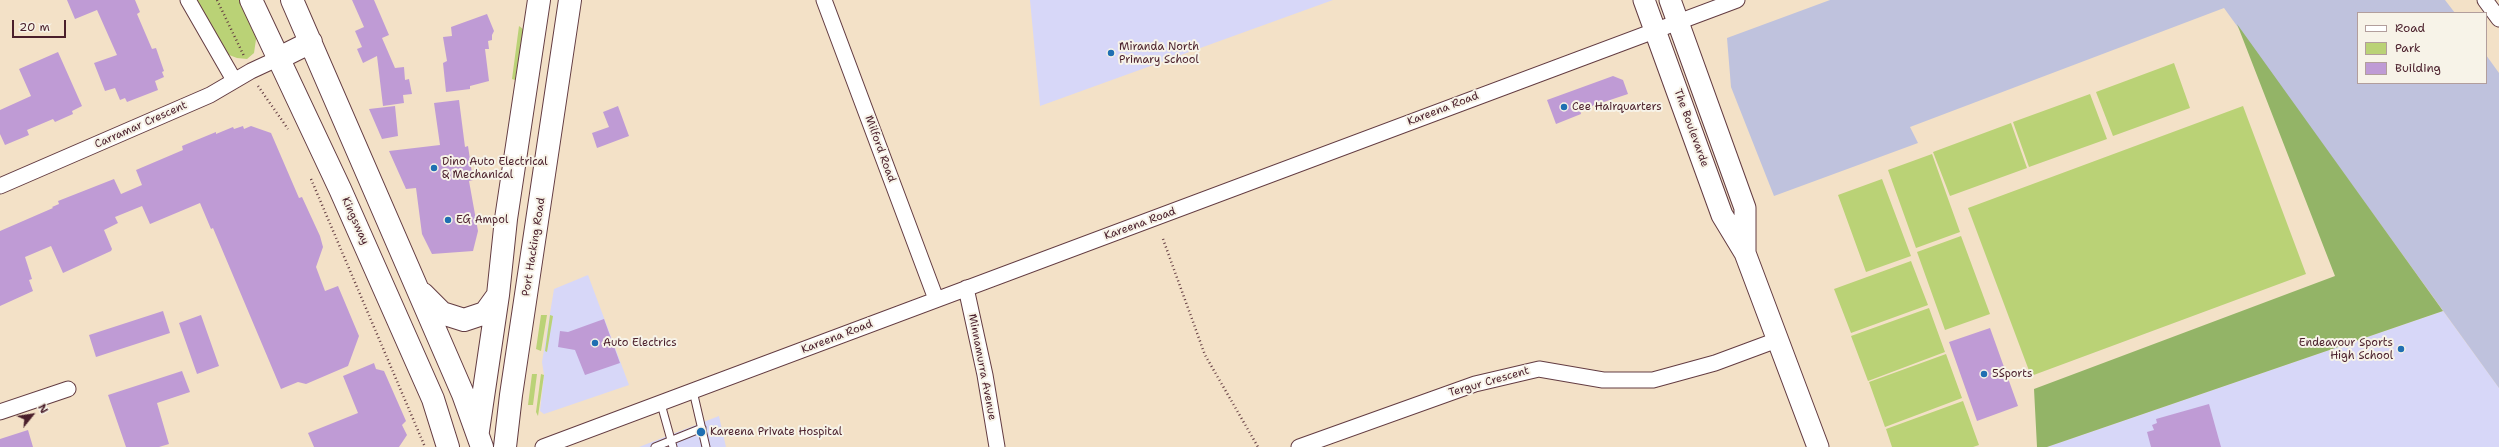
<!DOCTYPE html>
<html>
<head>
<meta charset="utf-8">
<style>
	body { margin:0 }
	#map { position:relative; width:2499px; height:447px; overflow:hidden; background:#f3e1c7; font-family:"Shantell Sans",sans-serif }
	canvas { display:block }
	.legend { position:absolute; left:2357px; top:12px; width:130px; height:72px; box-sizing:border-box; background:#f7f3e8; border:1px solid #b29e9c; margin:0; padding:5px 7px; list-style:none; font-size:12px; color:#4a1f2b }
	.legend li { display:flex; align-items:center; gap:8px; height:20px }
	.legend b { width:20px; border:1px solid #b29e9c }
	.north { position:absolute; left:12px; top:395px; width:40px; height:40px; -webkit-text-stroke:3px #f7f3e8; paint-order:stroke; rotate:60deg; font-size:11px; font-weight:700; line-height:16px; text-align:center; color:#4a1f2b }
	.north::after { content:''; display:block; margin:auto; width:14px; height:18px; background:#4a1f2b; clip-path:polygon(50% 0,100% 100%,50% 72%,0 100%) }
	.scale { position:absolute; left:12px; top:20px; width:54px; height:18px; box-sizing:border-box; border:2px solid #4a1f2b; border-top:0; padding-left:5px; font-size:12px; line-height:14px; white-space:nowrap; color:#4a1f2b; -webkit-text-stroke:3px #f7f3e8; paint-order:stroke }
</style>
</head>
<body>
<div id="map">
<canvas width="2499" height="447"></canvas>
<ul class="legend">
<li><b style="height:5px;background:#fff"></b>Road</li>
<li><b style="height:11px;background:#bad276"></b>Park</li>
<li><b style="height:11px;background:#bf9bd5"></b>Building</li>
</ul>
<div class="north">N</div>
<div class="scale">20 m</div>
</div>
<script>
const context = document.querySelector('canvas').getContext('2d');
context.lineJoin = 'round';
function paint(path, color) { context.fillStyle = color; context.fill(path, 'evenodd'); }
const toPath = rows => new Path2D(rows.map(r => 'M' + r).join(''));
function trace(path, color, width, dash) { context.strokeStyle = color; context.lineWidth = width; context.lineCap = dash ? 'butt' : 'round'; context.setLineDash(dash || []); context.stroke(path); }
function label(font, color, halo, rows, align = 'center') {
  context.font = font + ' "Shantell Sans",sans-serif'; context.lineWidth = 4; context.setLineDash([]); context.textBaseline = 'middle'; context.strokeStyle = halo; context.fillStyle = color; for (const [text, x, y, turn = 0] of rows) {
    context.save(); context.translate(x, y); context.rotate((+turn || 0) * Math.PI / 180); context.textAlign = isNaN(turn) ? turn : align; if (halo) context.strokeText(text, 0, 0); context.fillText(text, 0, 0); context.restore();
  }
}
paint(toPath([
	[1030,0,1333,0,1040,106],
	[588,275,629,385,544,414,540,411,544,375,542,362,554,289],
	[2443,311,2499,388,2499,447,2047,447],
	[719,416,726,447,639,447]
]), '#d7d7f8');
paint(toPath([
	[1830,0,2445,0,2455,13,2358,13,2358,83,2486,83,2486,55,2499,73,2499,388,2224,8,1910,127,1918,143,1774,196,1731,87,1727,38]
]), '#bfc2dd');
paint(toPath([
	[188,0,251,0,259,19,254,53,247,59,237,58,216,50],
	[519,26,523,29,515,80,512,79],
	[2174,63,2190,108,2113,136,2096,92],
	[2090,94,2107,139,2029,167,2013,122],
	[2243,106,2306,274,2031,376,1968,208],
	[2011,123,2027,168,1950,196,1933,152],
	[1932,154,1960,232,1916,248,1888,170],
	[1882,179,1911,256,1866,272,1838,195],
	[1961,236,1990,314,1945,330,1917,252],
	[1911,261,1928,305,1851,333,1834,289],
	[1929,308,1945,352,1868,381,1851,336],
	[541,315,547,315,541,351,536,349],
	[550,315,553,316,547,352,545,351],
	[1946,354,1962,398,1885,427,1869,382],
	[532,374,537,374,533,405,528,405],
	[541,374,544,375,538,416,536,412],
	[1963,401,1979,445,1973,447,1892,447,1886,429]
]), '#bad276');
paint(toPath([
	[2237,24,2443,311,2047,447,2037,447,2034,389,2335,276]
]), '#93b467');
paint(toPath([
	[67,0,135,0,140,12,137,14,152,49,156,48,164,71,162,72,164,77,155,81,158,90,127,102,125,98,120,100,115,88,105,91,94,63,117,55,97,10,75,19],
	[352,0,374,0,389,35,382,38,395,68,404,67,405,80,409,79,412,94,403,95,404,103,383,106,377,56,363,63,357,49,362,47,355,31,364,27],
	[487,14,494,31,492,35,492,40,488,41,489,49,485,49,489,81,470,86,470,89,446,92,443,63,447,61,443,37,452,36,451,27],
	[58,52,82,106,72,111,73,114,55,122,53,119,27,130,29,135,5,145,0,134,0,110,31,96,19,69],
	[1613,76,1623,80,1628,94,1580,110,1581,114,1556,124,1547,100],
	[459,100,465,147,468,146,473,180,469,181,478,231,473,251,432,254,422,234,416,188,406,189,389,151,440,145,434,103],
	[395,106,398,136,382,139,369,109],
	[618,106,629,136,597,148,592,133,609,127,603,112],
	[243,126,244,129,251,126,271,133,299,198,302,197,320,236,323,247,316,267,325,291,338,286,359,336,348,366,306,384,298,382,281,389,213,228,211,229,200,203,150,224,142,206,115,217,118,223,104,230,112,249,111,251,63,273,51,246,25,257,32,279,29,280,33,291,0,306,0,231,53,208,52,207,59,204,58,201,114,179,121,194,142,185,136,170,183,150,182,146,216,132,216,134,233,127,234,129],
	[163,311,170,333,96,357,89,335],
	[201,315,219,366,197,374,179,323],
	[604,319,620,363,585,375,575,350,558,347,560,331,568,332],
	[1990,328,2018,406,1977,421,1949,342],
	[374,363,376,369,384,371,406,421,402,425,407,435,399,447,314,447,308,433,358,413,343,376],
	[182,371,190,392,157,403,169,444,159,447,126,447,108,395],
	[2209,404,2221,447,2151,447,2147,432,2154,430,2152,425,2157,423,2156,419],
	[28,430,33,447,0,447,0,439]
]), '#bf9bd5');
const lane = toPath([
	[693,391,706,447],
	[661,404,673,447],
	[655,447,702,428]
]);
const street = toPath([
	[188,0,234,80],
	[824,0,936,299],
	[2485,0,2499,19],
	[0,186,210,95,251,71,279,58],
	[966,288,985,375,997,447],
	[0,412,68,389],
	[543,447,1737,0],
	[1299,447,1475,384,1539,369,1603,380,1653,380,1715,363,1777,340]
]);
const secondary = toPath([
	[1644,0,1722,215,1745,253,1818,447],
	[1670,0,1745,208,1745,253]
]);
const primary = toPath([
	[251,0,340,189,433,399,448,447],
	[292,0,463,394,482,447],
	[279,58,311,42],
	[423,294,442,313,464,320,485,313,498,295],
	[478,431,498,295,506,219,539,0],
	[505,447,511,395,570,0]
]);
trace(lane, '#633c42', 9);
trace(street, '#633c42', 17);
trace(secondary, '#633c42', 23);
trace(primary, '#633c42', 24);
trace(toPath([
	[217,0,244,56],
	[258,86,288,129],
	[311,179,425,447],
	[1163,239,1205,355,1258,447]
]), '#633c42', 2.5, [1, 3]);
trace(lane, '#fff', 7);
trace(street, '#fff', 15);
trace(secondary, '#fff', 21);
trace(primary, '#fff', 22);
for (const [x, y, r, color] of [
	[1111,53,4,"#1f6fb2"],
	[1564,107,4,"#1f6fb2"],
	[434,168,4,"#1f6fb2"],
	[448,220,4,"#1f6fb2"],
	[595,343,4,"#1f6fb2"],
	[2401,349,4,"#1f6fb2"],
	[1984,374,4,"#1f6fb2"],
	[701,432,5,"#1f6fb2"]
]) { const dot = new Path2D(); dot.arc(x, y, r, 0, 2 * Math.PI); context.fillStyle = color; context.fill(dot); trace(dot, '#f7f3e8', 1.5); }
label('11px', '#4a1f2b', '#f7f3e8', [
	["Miranda North",1119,47],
	["Primary School",1119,60],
	["Cee Hairquarters",1572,107],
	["Dino Auto Electrical",442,162],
	["& Mechanical",442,175],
	["EG Ampol",456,220],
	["Auto Electrics",603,343],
	["Endeavour Sports",2393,343,"right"],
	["High School",2393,356,"right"],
	["5Sports",1992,374],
	["Kareena Private Hospital",710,432]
], 'left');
label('11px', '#4a1f2b', '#f7f3e8', [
	["Kareena Road",1443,109,-21],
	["Carramar Crescent",141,125,-24],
	["The Boulevarde",1691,128,70],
	["Milford Road",880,149,70],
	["Kingsway",355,221,66],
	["Kareena Road",1140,224,-20],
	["Port Hacking Road",534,247,-81],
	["Kareena Road",837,337,-21],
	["Minnamurra Avenue",982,367,79],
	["Tergur Crescent",1489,382,-16]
]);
</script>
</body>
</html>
